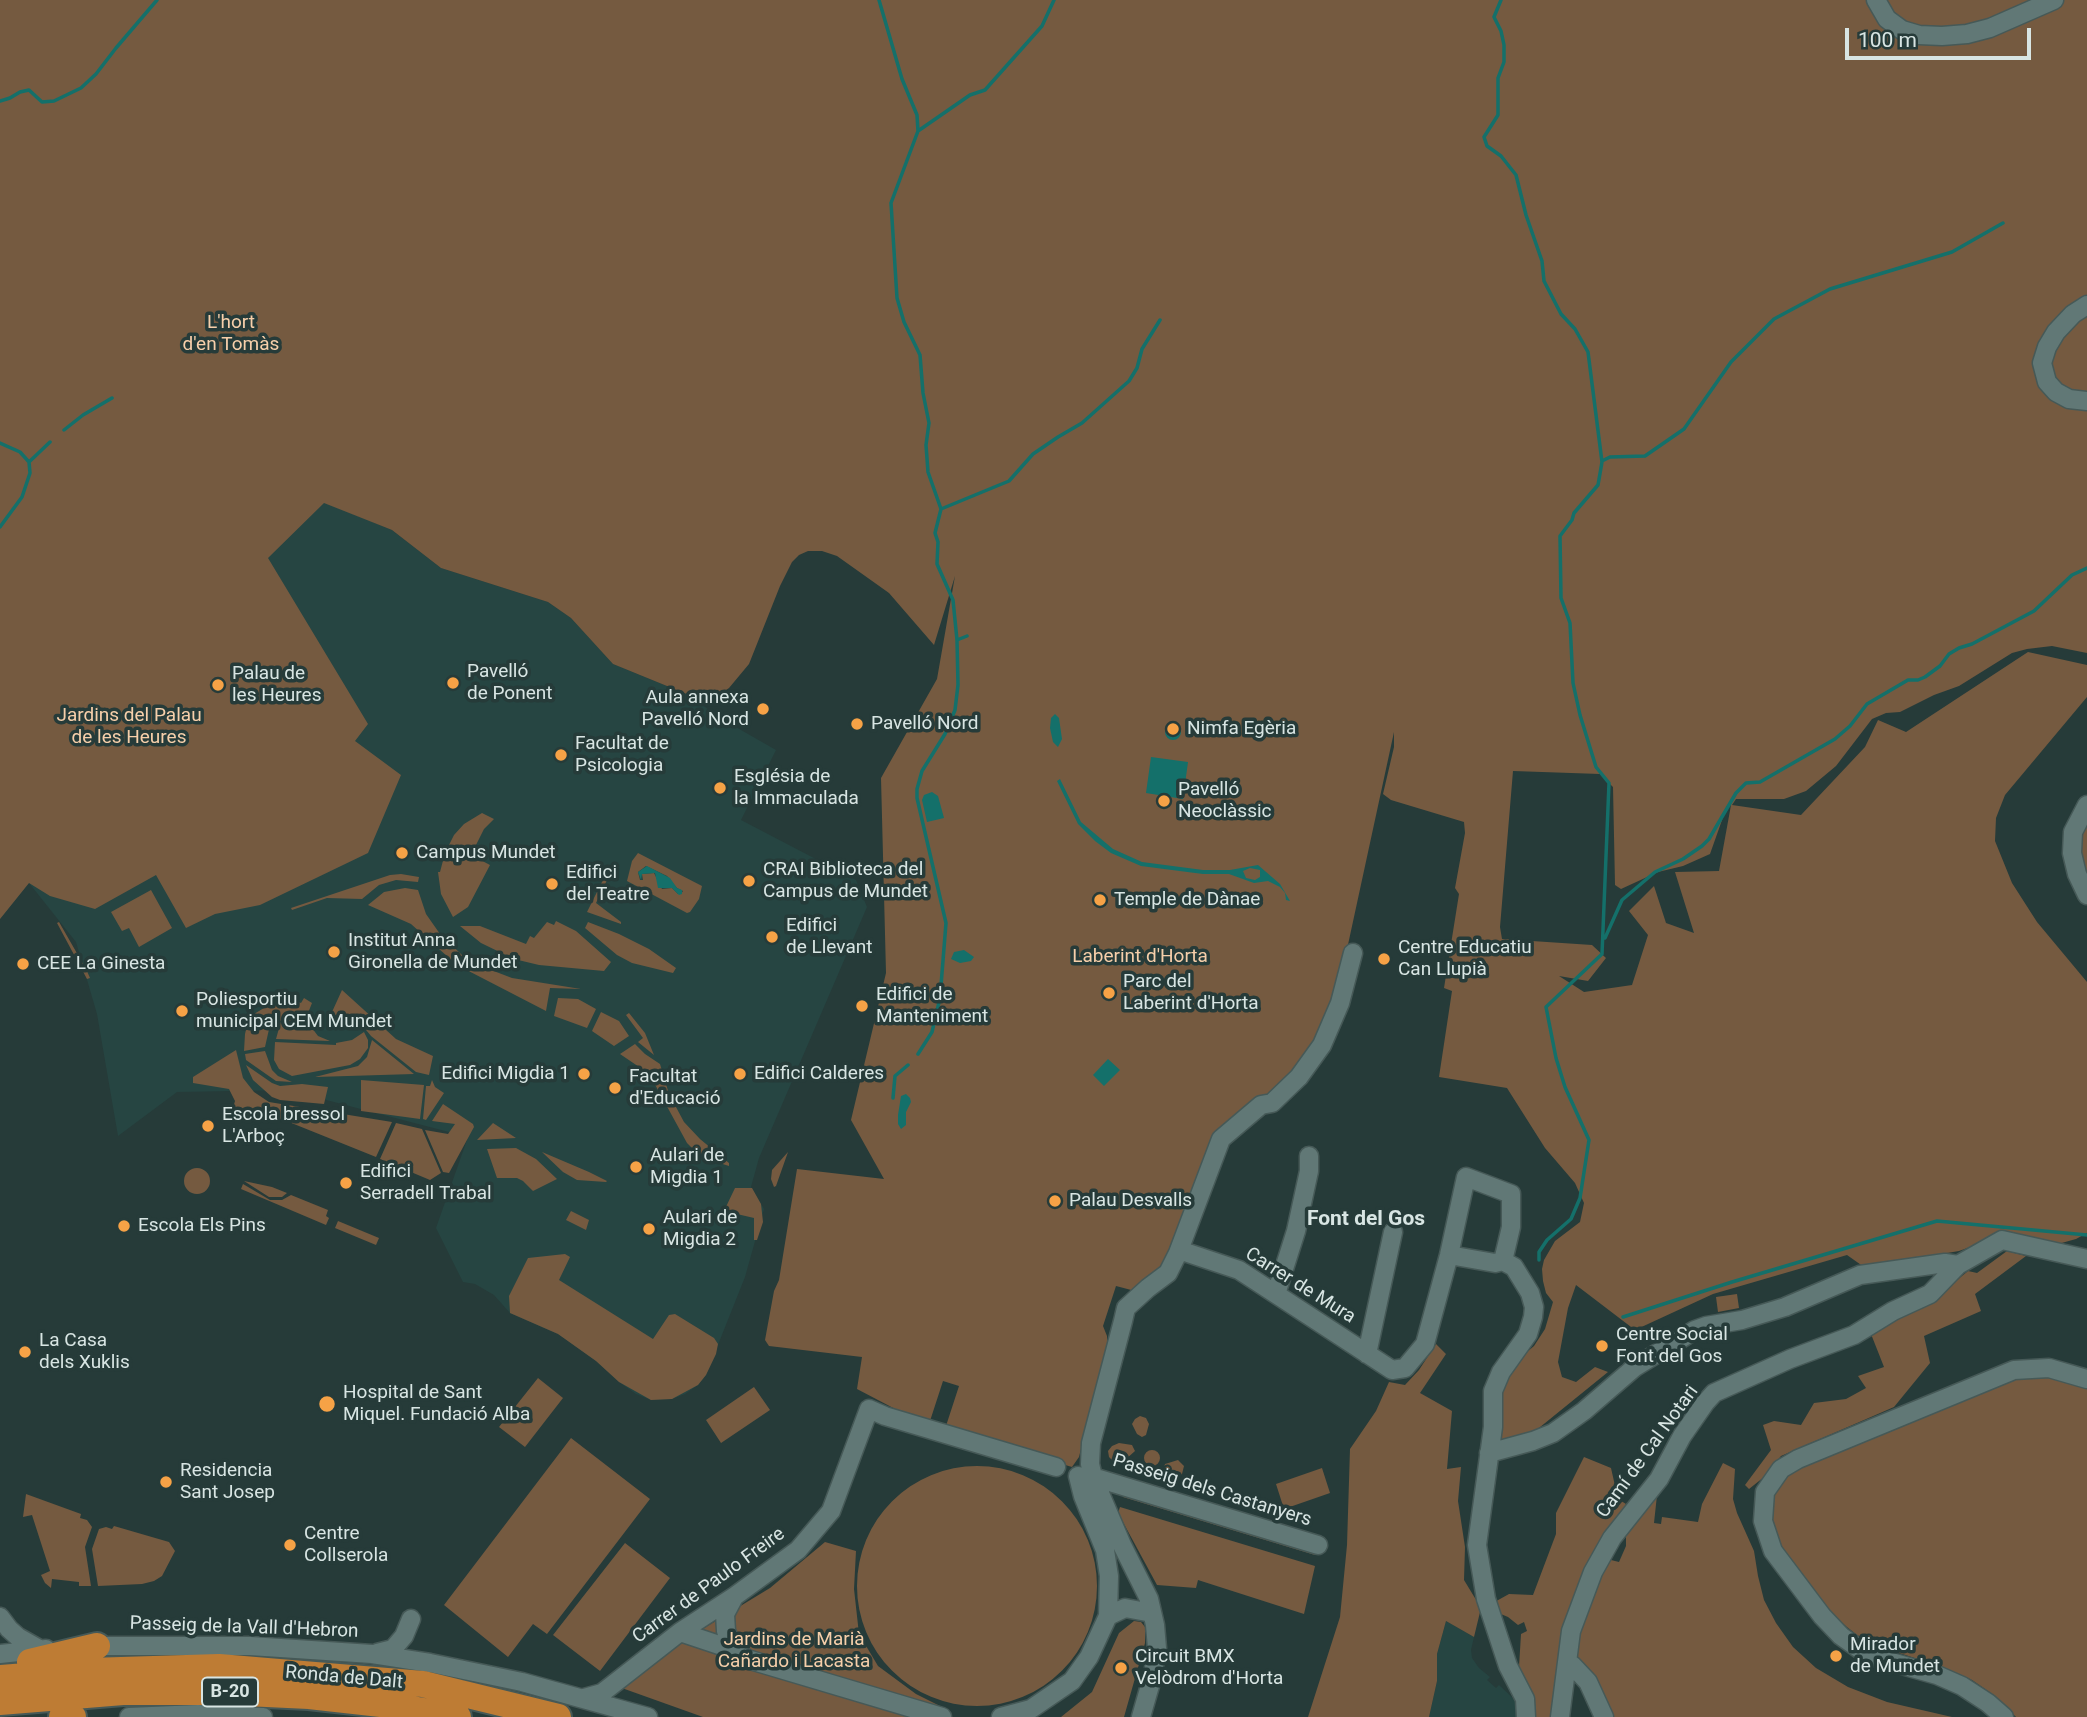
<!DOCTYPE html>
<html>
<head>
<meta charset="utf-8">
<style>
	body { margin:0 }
	#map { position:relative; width:2087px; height:1717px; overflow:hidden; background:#263b39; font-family:Roboto,sans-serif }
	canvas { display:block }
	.scale { position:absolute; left:1845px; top:28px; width:186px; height:32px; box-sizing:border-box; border:4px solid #d8e5e3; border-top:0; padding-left:9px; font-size:21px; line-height:24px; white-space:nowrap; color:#d8e5e3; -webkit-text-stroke:5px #263b39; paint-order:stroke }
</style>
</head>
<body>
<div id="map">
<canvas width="2087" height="1717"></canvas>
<div class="scale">100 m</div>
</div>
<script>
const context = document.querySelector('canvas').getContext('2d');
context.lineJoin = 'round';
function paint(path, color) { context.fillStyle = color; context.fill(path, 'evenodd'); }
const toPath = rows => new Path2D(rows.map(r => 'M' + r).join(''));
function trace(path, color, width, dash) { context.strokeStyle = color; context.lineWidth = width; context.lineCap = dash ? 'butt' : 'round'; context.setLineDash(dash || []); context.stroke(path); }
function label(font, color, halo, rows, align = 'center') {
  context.font = font + ' Roboto,sans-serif'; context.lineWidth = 7; context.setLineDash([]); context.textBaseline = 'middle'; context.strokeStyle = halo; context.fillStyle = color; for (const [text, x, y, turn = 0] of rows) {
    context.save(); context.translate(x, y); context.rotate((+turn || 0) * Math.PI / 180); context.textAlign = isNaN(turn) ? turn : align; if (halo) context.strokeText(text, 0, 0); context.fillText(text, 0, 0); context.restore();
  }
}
paint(toPath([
	[0,325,324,502,392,530,441,568,548,602,571,618,613,664,689,695,720,718,776,750,741,820,856,880,867,907,759,1158,751,1187,764,1209,745,1277,706,1375,698,1385,685,1394,672,1399,651,1400,636,1394,619,1382,596,1361,558,1334,510,1313,494,1295,475,1284,463,1282,436,1228,468,1137,288,1090,177,1092,118,1136,97,1014,76,942,29,883,0,919],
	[1446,1621,1474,1637,1471,1650,1472,1658,1479,1668,1490,1677,1487,1680,1496,1688,1499,1685,1515,1700,1517,1706,1516,1717,1429,1717,1437,1681,1437,1654]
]), '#264542');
paint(toPath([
	[0,0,2087,0,2087,653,2052,646,2027,649,2012,653,1959,686,1934,695,1900,712,1886,713,1872,719,1836,766,1806,791,1784,799,1736,799,1732,805,1801,815,1865,747,1878,720,1906,732,2028,652,2087,665,2087,697,2005,795,1996,818,1995,841,2012,883,2037,922,2087,982,2087,1233,2076,1239,2058,1244,2001,1236,1959,1251,1864,1267,1847,1255,1713,1294,1635,1330,1576,1285,1568,1308,1558,1362,1562,1377,1576,1382,1595,1367,1608,1372,1534,1432,1501,1440,1500,1393,1520,1358,1534,1346,1545,1329,1553,1302,1546,1293,1543,1281,1542,1269,1544,1260,1555,1241,1580,1222,1584,1203,1575,1183,1545,1148,1507,1088,1439,1077,1452,991,1444,988,1459,894,1455,888,1465,833,1464,822,1391,800,1383,794,1394,747,1394,732,1333,1014,1280,1088,1220,1136,1165,1270,1135,1291,1116,1286,1103,1326,1107,1336,1107,1344,1079,1457,1072,1467,945,1429,959,1386,943,1381,930,1421,899,1411,857,1389,862,1357,769,1346,765,1340,774,1291,779,1280,797,1169,884,1179,851,1120,886,973,881,778,937,679,955,576,934,645,889,593,837,556,822,551,808,551,799,555,792,562,780,586,749,664,729,688,713,699,689,695,613,664,571,618,548,602,441,568,392,530,324,503,268,558,368,724,355,741,401,775,368,853,260,905,215,914,186,928,156,875,95,909,50,896,29,883,0,919],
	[1513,771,1600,774,1613,787,1615,885,1621,889,1658,872,1683,866,1710,854,1727,806,1731,805,1719,871,1675,872,1694,933,1666,923,1654,886,1629,911,1648,935,1632,985,1584,992,1559,976,1588,981,1606,958,1592,945,1502,939,1500,927],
	[482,813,494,819,484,829,471,855,490,865,468,907,453,917,441,894,438,872,440,872,445,853,454,835,464,824],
	[2087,819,2087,877,2080,854,2080,840],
	[638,853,702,886,699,899,690,912,687,913,627,881,632,861],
	[646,866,667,876,677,888,683,891,681,894,678,894,672,888,662,889,654,873,642,874,643,880,640,880,638,872],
	[401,874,419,877,418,882,396,880,379,885,362,899,327,898,292,910,291,908,390,875],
	[605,876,608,878,596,903,621,922,621,924,587,912],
	[405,888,418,890,426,914,440,934,462,955,478,965,512,978,581,989,550,988,546,1011,457,965,411,924,368,905,384,892],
	[151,890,172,928,139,947,129,928,122,931,111,912],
	[556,921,576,931,611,962,604,971,539,965,514,959,481,943,460,926,480,926,526,944,530,936,534,938,547,922,554,925],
	[59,922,86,969,90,978,87,979,57,923],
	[588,922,619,934,649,949,676,968,673,973,632,963,617,955,585,928],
	[342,990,396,1039,433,1056,429,1075,416,1072,371,1036,353,1014,341,1022,332,1012],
	[284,996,301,1003,304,998,312,1003,308,1013,309,1024,318,1036,330,1041,276,1039,281,1021,272,1016,265,1047,244,1051,245,1034,249,1017],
	[558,998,578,999,596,1009,587,1028,554,1016],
	[601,1012,619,1021,629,1036,614,1046,592,1031],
	[629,1013,645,1033,654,1055,638,1042,643,1038,626,1015],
	[364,1032,368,1040,368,1048,360,1059,350,1065,292,1076,279,1069,274,1060,275,1042,336,1045,336,1043,352,1040],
	[372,1040,414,1074,315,1077,358,1066,367,1057],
	[635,1044,645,1054,660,1064,669,1094,684,1122,700,1139,729,1163,729,1166,710,1160,695,1151,687,1143,652,1079,645,1071,620,1054],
	[236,1050,243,1078,254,1092,269,1102,392,1122,376,1157,284,1120,272,1118,262,1122,231,1115,235,1101,229,1089,193,1083,193,1077],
	[265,1051,272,1070,278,1076,292,1082,276,1081,246,1060,245,1054],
	[246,1065,272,1083,280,1086,302,1084,328,1087,324,1104,280,1100,272,1097,253,1080],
	[361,1080,424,1085,420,1119,361,1111],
	[432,1080,435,1087,444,1093,426,1120,423,1119,426,1086,430,1086],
	[443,1104,473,1124,474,1127,449,1173,443,1172,425,1130,448,1134,455,1124,432,1121],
	[396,1123,422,1129,441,1173,430,1180,380,1159],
	[493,1123,516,1138,477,1140],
	[516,1148,536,1159,557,1179,533,1191,523,1181,517,1178,497,1178,487,1149],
	[542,1152,589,1172,607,1181,606,1182,577,1180,563,1172],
	[788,1152,776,1186,774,1187,771,1179,772,1170],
	'184 1181a13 13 0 1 1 26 0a13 13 0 1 1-26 0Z',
	[244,1181,272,1187,287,1193,282,1197,269,1197],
	[243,1184,270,1200,282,1200,291,1195,328,1210,326,1216,329,1218,326,1225,241,1189],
	[735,1188,752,1188,761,1204,763,1222,757,1240,754,1240,754,1218,724,1211],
	[571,1211,589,1220,586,1230,566,1220],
	[338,1221,379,1238,376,1245,335,1228],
	[2007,1251,2026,1256,1975,1294,1981,1311,1924,1336,1930,1363,1894,1407,1781,1456,1764,1477,1749,1489,1745,1485,1771,1450,1763,1425,1774,1421,1801,1425,1814,1403,1846,1399,1866,1388,1858,1376,1884,1367,1871,1334,1898,1316,1940,1294,1968,1271,1977,1273],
	[565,1254,570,1257,559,1280,653,1339,669,1315,675,1314,714,1338,718,1344,716,1354,706,1375,698,1385,672,1399,651,1400,619,1382,596,1361,558,1334,510,1313,509,1296,528,1258],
	[1737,1294,1739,1308,1718,1312,1716,1297],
	[1436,1344,1446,1354,1420,1393,1452,1411,1447,1469,1461,1467,1458,1501,1465,1547,1464,1580,1481,1608,1474,1637,1446,1621,1437,1654,1437,1681,1429,1717,1308,1717,1340,1617,1347,1545,1350,1449,1376,1411,1389,1382,1405,1385,1419,1370],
	[2043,1374,2087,1387,2087,1717,2016,1717,1995,1696,1972,1680,1945,1668,1878,1646,1857,1635,1833,1616,1781,1548,1772,1518,1775,1491,1779,1482,1793,1469,2006,1379],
	[538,1378,563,1398,525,1447,499,1427],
	[754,1387,770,1410,721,1443,706,1420],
	[1140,1416,1146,1418,1149,1424,1146,1435,1142,1437,1137,1434,1132,1424,1135,1419],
	[571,1438,650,1499,547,1634,533,1624,508,1657,444,1605],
	[1119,1443,1132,1445,1135,1451,1125,1460,1114,1462,1109,1457,1108,1451,1112,1446],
	'1144 1458a8 8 0 1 1 16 0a8 8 0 1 1-16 0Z',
	[1584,1457,1611,1468,1618,1499,1626,1504,1602,1549,1553,1717,1531,1717,1519,1667,1521,1634,1527,1631,1524,1622,1518,1625,1508,1617,1496,1612,1491,1604,1509,1594,1533,1595,1556,1534,1556,1513],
	[1178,1460,1184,1466,1182,1474,1176,1477,1166,1472,1164,1468,1165,1464],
	[1723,1463,1735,1469,1733,1499,1737,1513,1754,1551,1758,1576,1764,1600,1776,1623,1793,1647,1816,1668,1848,1687,1887,1702,1952,1717,1614,1717,1576,1654,1579,1629,1607,1559,1619,1562,1626,1546,1626,1527,1658,1486,1654,1523,1661,1524,1662,1517,1698,1522,1702,1504],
	'857 1586a120 120 0 1 1 240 0a120 120 0 1 1-240 0Z',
	[1322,1468,1330,1493,1284,1509,1276,1484],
	[1124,1493,1317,1550,1315,1555,1123,1497],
	[26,1494,81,1514,80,1518,87,1520,92,1527,85,1547,91,1586,79,1586,79,1582,52,1579,51,1588,45,1583,41,1575,50,1571,32,1515,23,1517],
	[1120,1507,1315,1566,1304,1614,1198,1580,1196,1588,1157,1585,1118,1513],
	[114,1526,169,1542,175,1551,162,1576,154,1581,142,1584,98,1586,92,1549,99,1529,106,1527,112,1529],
	[825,1542,856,1551,854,1589,859,1634,878,1666,916,1694,940,1706,937,1717,703,1717,619,1687,686,1639,770,1588],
	[625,1543,670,1578,600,1671,553,1635],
	[1134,1621,1141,1622,1145,1627,1145,1643,1124,1717,1061,1717,1092,1692,1119,1633]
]), '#755a40');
paint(toPath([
	[1055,714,1059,718,1062,739,1058,747,1053,742,1050,728,1051,718],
	'1165 732a8 8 0 1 1 16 0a8 8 0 1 1-16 0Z',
	[1151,757,1188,762,1183,799,1146,793],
	[1060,779,1081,822,1113,849,1142,862,1203,870,1230,870,1258,865,1280,884,1290,901,1286,900,1285,893,1280,887,1268,881,1254,883,1229,874,1203,874,1141,866,1111,853,1095,841,1078,824,1057,781],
	[1250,868,1260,870,1260,877,1255,880,1246,878,1243,871],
	[932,792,938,796,944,818,927,822,922,800,924,795],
	[647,866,670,878,677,888,682,890,682,894,679,895,672,888,658,888,655,873,642,874,641,880,638,872],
	[964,950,974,957,971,961,960,963,951,959,954,952],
	[1108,1059,1120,1070,1104,1086,1093,1075],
	[906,1094,910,1098,911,1102,906,1112,906,1125,901,1129,898,1124,898,1115,901,1096]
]), '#14706a');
trace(toPath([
	[879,0,902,79,917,115,918,131,891,203,897,298,904,322,920,355,923,393,929,423,926,445,928,472,941,509,935,533,938,542,937,564,953,600,957,640,958,685,955,710,945,734,922,771,917,789,917,798,946,923,940,998,932,1032,918,1054],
	[1501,0,1494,17,1501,31,1504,45,1504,62,1498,78,1498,115,1484,137,1487,146,1501,156,1516,175,1526,215,1542,261,1544,281,1561,314,1575,329,1588,352,1602,462,1598,485,1574,513,1572,520,1560,536,1561,598,1570,623,1573,683,1580,715,1596,767,1609,783,1602,954,1546,1007,1556,1058,1565,1087,1589,1140,1580,1198,1571,1219,1547,1240,1539,1252,1539,1260],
	[0,101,10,98,20,92,29,90,42,102,54,101,81,88,96,74,116,48,157,0],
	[918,131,970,95,985,90,1042,26,1054,0],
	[64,430,83,415,112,398],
	[0,443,20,452,29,462,30,473,22,497,0,527],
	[1602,461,1610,457,1645,456,1684,429,1731,362,1774,319,1830,289,1952,252,2003,223],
	[29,462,50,442],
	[941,509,1009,481,1033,454,1058,437,1082,423,1129,381,1137,368,1142,349,1160,320],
	[957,640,967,636],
	[1605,938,1622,900,1655,872,1683,859,1702,846,1709,839,1736,793,1746,783,1760,782,1835,739,1850,726,1867,704,1908,680,1918,680,1925,677,1940,666,1949,654,1959,648,1972,644,2034,611,2072,575,2087,568],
	[893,1098,895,1076,908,1065],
	[1623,1317,1732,1282,1937,1221,2087,1235]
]), '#14706a', 3.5);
const minor = toPath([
	[1876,0,1887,19,1902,30,1919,35,1942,36,1967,34,1990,28,2054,0],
	[2087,305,2073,314,2056,332,2047,347,2042,363,2047,382,2056,392,2069,399,2087,401],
	[2087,805,2073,832,2072,853,2077,874,2087,895],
	[1179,1250,1239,1270,1392,1370,1405,1368,1425,1344,1449,1255,1466,1177,1511,1194,1511,1227,1503,1261],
	[1449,1255,1495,1263,1503,1261],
	[1503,1261,1514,1267,1530,1293,1534,1307,1533,1317,1528,1334,1501,1372,1493,1391,1493,1427,1477,1545,1486,1599,1508,1666,1525,1699,1526,1717],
	[1276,1294,1296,1231,1309,1171,1309,1156],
	[1367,1354,1393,1232],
	[1489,1453,1533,1441,1553,1433,1584,1411,1635,1367,1695,1330,1706,1326,1742,1320,1785,1307,1860,1275,1945,1263,1958,1265,2002,1240,2087,1259],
	[1093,1477,1318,1545],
	[1108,1616,1125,1608,1152,1613],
	[0,1617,9,1629,18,1637,41,1650],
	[680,1632,734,1650,747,1659,942,1717],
	[88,1646,250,1646,372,1654,430,1663,522,1682,648,1717],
	[734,1650,726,1631,725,1614,734,1597],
	[377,1653,393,1649,404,1636,411,1619],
	[0,1654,46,1649],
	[1567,1664,1572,1665,1588,1682,1604,1717],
	[584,1698,602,1693,680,1632,735,1596,798,1550,831,1511,869,1409,885,1416,1056,1467],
	[129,1717,198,1714,263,1717],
	[1001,1717,1031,1709,1072,1681,1089,1657,1108,1616,1109,1576,1105,1550,1083,1496,1078,1476],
	[1141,1717,1153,1675,1157,1648,1155,1625,1149,1599,1122,1545,1093,1477,1090,1464,1091,1443,1123,1321,1126,1308,1148,1288,1168,1273,1178,1253,1221,1139,1261,1105,1272,1103,1299,1077,1322,1045,1340,1003,1353,953],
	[1560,1717,1571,1631,1593,1572,1612,1538,1659,1479,1682,1436,1705,1403,1714,1393,1790,1359,1854,1335,1893,1311,1930,1294,1958,1265],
	[2004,1717,1988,1703,1962,1686,1937,1675,1877,1658,1862,1651,1841,1636,1822,1616,1773,1551,1763,1521,1765,1492,1781,1469,1798,1459,2014,1370,2049,1368,2087,1379]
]);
const highway = toPath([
	[30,1662,97,1646],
	[0,1678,89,1671,219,1667,423,1684,558,1717],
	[0,1702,123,1692,225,1692,309,1696,389,1705,458,1717],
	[62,1717,73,1717]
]);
trace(minor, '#465957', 21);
trace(highway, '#465957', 30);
trace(minor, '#617876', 18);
trace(highway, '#be7c34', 26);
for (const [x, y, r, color] of [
	[453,683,7,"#f6a246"],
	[218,685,7,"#f6a246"],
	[763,709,7,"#f6a246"],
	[857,724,7,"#f6a246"],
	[1173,729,7,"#f6a246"],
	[561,755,7,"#f6a246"],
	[720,788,7,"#f6a246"],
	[1164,801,7,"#f6a246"],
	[402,853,7,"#f6a246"],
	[749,881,7,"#f6a246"],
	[552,884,7,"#f6a246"],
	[1100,900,7,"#f6a246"],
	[772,937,7,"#f6a246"],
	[334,952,7,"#f6a246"],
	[1384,959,7,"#f6a246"],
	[23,964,7,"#f6a246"],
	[1109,993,7,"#f6a246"],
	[862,1006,7,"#f6a246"],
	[182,1011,7,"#f6a246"],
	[584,1074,7,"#f6a246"],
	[740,1074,7,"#f6a246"],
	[615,1088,7,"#f6a246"],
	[208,1126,7,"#f6a246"],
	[636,1167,7,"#f6a246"],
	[346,1183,7,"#f6a246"],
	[1055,1201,7,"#f6a246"],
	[124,1226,7,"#f6a246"],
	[649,1229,7,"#f6a246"],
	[1602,1346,7,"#f6a246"],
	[25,1352,7,"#f6a246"],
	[327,1404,9,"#f6a246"],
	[166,1482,7,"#f6a246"],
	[290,1545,7,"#f6a246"],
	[1836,1656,7,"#f6a246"],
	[1121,1668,7,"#f6a246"]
]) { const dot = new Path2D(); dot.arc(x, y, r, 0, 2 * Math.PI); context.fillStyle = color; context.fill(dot); trace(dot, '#263b39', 2.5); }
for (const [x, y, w] of [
	[230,1692,56]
]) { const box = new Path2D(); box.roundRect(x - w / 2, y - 14.5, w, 29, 5); context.fillStyle = '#263b39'; context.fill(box); trace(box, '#d8e5e3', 2); }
label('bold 18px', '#d8e5e3', null, [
	["B-20",230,1692]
]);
label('19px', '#f6cfaa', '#263b39', [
	["L'hort",231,323],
	["d'en Tomàs",231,345],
	["Jardins del Palau",129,716],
	["de les Heures",129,738],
	["Laberint d'Horta",1140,957],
	["Jardins de Marià",794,1640],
	["Cañardo i Lacasta",794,1662]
]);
label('19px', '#d8e5e3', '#263b39', [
	["Pavelló",467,672],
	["de Ponent",467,694],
	["Palau de",232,674],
	["les Heures",232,696],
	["Aula annexa",749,698,"right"],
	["Pavelló Nord",749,720,"right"],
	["Pavelló Nord",871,724],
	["Nimfa Egèria",1187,729],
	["Facultat de",575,744],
	["Psicologia",575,766],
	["Església de",734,777],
	["la Immaculada",734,799],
	["Pavelló",1178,790],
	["Neoclàssic",1178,812],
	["Campus Mundet",416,853],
	["CRAI Biblioteca del",763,870],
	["Campus de Mundet",763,892],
	["Edifici",566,873],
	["del Teatre",566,895],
	["Temple de Dànae",1114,900],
	["Edifici",786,926],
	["de Llevant",786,948],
	["Institut Anna",348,941],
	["Gironella de Mundet",348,963],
	["Centre Educatiu",1398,948],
	["Can Llupià",1398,970],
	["CEE La Ginesta",37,964],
	["Parc del",1123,982],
	["Laberint d'Horta",1123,1004],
	["Edifici de",876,995],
	["Manteniment",876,1017],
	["Poliesportiu",196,1000],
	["municipal CEM Mundet",196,1022],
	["Edifici Migdia 1",570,1074,"right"],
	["Edifici Calderes",754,1074],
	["Facultat",629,1077],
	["d'Educació",629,1099],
	["Escola bressol",222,1115],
	["L'Arboç",222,1137],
	["Aulari de",650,1156],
	["Migdia 1",650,1178],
	["Edifici",360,1172],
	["Serradell Trabal",360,1194],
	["Palau Desvalls",1069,1201],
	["Aulari de",663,1218],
	["Migdia 2",663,1240],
	["Escola Els Pins",138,1226],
	["Centre Social",1616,1335],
	["Font del Gos",1616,1357],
	["La Casa",39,1341],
	["dels Xuklis",39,1363],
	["Hospital de Sant",343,1393],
	["Miquel. Fundació Alba",343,1415],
	["Residencia",180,1471],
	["Sant Josep",180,1493],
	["Centre",304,1534],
	["Collserola",304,1556],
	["Mirador",1850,1645],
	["de Mundet",1850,1667],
	["Circuit BMX",1135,1657],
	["Velòdrom d'Horta",1135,1679]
], 'left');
label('19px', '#d8e5e3', '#263b39', [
	["Carrer de Mura",1300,1286,32],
	["Camí de Cal Notari",1648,1452,-54],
	["Passeig dels Castanyers",1212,1491,17],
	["Carrer de Paulo Freire",709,1586,-36],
	["Passeig de la Vall d'Hebron",244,1628,2],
	["Ronda de Dalt",344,1678,5]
]);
label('bold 21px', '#d8e5e3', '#263b39', [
	["Font del Gos",1366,1220]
]);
</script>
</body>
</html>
